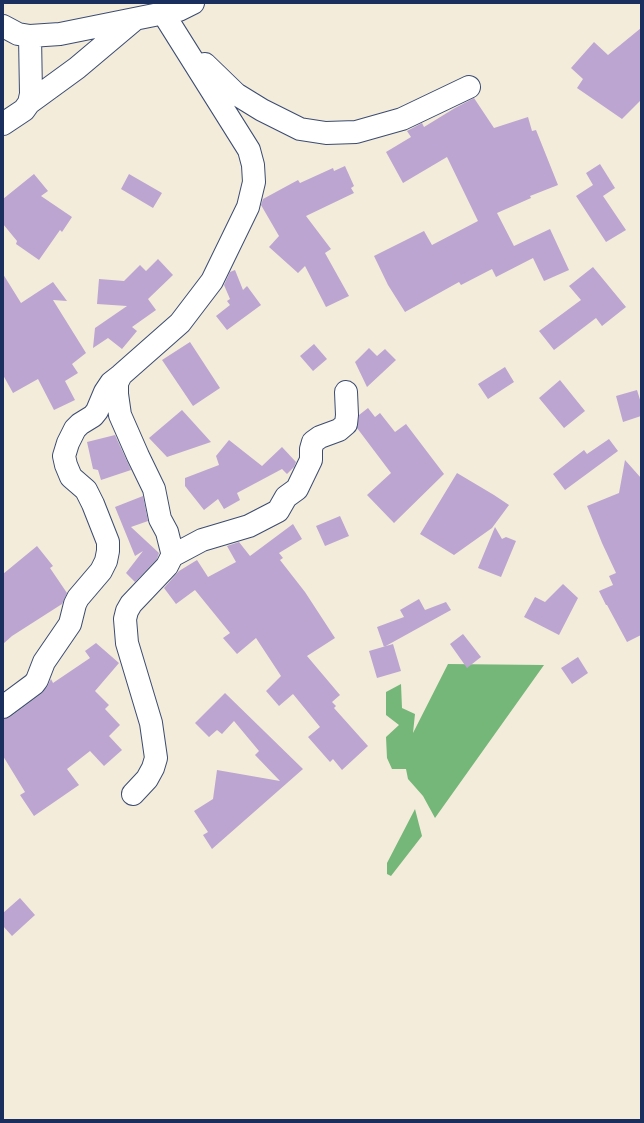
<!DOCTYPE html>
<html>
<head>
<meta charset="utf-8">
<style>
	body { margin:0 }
	#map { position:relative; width:644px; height:1123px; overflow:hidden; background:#f3ecdb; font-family:"EB Garamond",serif }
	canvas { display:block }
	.frame { position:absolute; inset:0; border:4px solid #1b2f5e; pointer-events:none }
</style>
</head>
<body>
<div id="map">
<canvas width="644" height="1123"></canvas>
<div class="frame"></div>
</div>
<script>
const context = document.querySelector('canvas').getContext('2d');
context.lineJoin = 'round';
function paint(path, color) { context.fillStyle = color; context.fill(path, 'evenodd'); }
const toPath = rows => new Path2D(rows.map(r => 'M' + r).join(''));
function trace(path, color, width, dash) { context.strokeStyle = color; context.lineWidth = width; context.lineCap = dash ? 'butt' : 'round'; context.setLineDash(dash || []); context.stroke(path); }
paint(toPath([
	[448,664,544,665,435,818,423,796,408,779,406,769,392,769,387,758,386,737,399,725,386,715,386,692,401,684,402,708,415,714,413,733],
	[415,809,422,836,391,876,387,874,387,863]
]), '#75b779');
paint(toPath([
	[641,28,641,100,622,119,577,88,583,79,571,68,594,42,608,55],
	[474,98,494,128,528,117,532,131,536,130,558,185,530,196,531,198,497,213,514,246,550,229,569,270,544,281,533,258,496,277,492,269,461,285,459,282,405,312,388,285,374,256,424,231,432,245,478,221,447,157,403,183,386,152,411,137,407,131,422,123,424,127,455,108],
	[600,164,615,188,603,196,626,230,606,242,576,196,593,185,586,173],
	[345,166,354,186,351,188,354,193,306,216,331,249,325,253,349,296,326,307,305,266,298,273,269,247,279,236,261,205,263,199,298,180,300,183,333,168,334,171],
	[34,174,48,191,41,196,72,217,62,232,60,230,39,260,16,244,17,241,3,224,3,199],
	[129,174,162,193,153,208,121,189],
	[158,259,173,275,148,299,156,310,132,327,137,331,122,349,108,338,93,348,95,328,127,306,97,304,99,279,124,281,140,265,146,271],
	[593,267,626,307,602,326,596,318,554,350,539,331,581,300,569,286],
	[235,270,243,290,247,286,261,305,227,330,216,316,230,305,227,301,230,299,224,285,230,272],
	[3,274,21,303,53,282,67,301,53,300,86,353,72,364,78,373,65,381,75,400,54,410,38,379,13,393,3,375],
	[190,342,220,388,193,406,162,360],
	[314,344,327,359,313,371,300,356],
	[369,348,377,356,385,349,396,360,367,387,355,362],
	[505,367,514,382,488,399,478,384],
	[560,380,585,411,564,428,539,398],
	[637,390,641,403,641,416,623,422,616,396],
	[368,408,375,417,380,413,395,432,406,424,444,474,394,523,367,495,391,473,357,428,359,415],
	[182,410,211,442,167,457,149,438],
	[115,435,131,470,101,480,98,470,93,469,87,442],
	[609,439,618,451,565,490,553,474,584,450,587,454],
	[229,440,262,466,282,447,296,462,294,467,287,474,282,469,237,493,240,500,224,509,218,499,204,510,185,486,185,478,219,465,216,456],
	[625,460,641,478,641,635,627,642,607,605,606,605,599,591,613,585,609,576,616,573,602,543,587,506,619,493],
	[457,473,494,495,509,505,492,528,454,555,420,534],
	[143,496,148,521,131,527,159,553,157,559,135,582,126,573,143,551,135,556,115,507],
	[340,516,349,536,325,546,316,526],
	[293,524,302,539,279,553,283,558,280,560,305,592,335,638,307,656,340,695,332,702,336,706,334,708,368,746,342,770,333,759,330,762,308,737,320,727,293,694,279,706,266,691,281,676,256,638,237,654,223,638,230,633,195,590,176,604,164,588,179,571,197,560,208,577,236,562,227,546,239,542,250,556],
	[495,527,502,539,506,537,516,541,501,577,478,568],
	[37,546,53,566,50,568,67,593,62,604,12,636,3,644,3,574],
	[563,584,578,598,559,635,524,617,535,597,545,602],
	[419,599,425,610,446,602,451,610,384,647,377,627,404,617,400,610],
	[463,634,481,657,467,668,450,644],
	[96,643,119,663,95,691,109,705,105,709,120,725,109,736,122,750,104,766,90,751,67,769,79,785,34,816,20,795,25,792,3,756,3,719,10,717,41,694,47,687,51,679,53,683,90,658,85,651],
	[393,644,401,671,377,678,369,651],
	[578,657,588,673,572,684,561,668],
	[225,693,303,769,212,849,203,835,208,832,194,811,213,799,217,770,280,781,255,755,259,751,234,721,222,734,217,730,209,737,195,723],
	[20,898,35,915,12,936,3,926,3,913]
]), '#bca5d0');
const street = toPath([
	[3,26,18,34,30,36,60,34,179,10,193,3],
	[205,64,236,94,262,110,300,129,326,133,356,132,402,119,469,87],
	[29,103,77,68,134,20],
	[3,124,24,110,29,103,31,94,30,36],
	[172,556,202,540,249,526,278,511,286,497,297,489,311,460,311,449,313,442,320,437,339,430,346,424,347,415,346,392],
	[3,707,34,684,37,680,44,662,70,624,75,604,78,598,101,571,106,561,108,551,108,542,93,504,86,490,71,477,66,465,64,456,68,443,75,429,80,424,93,416,97,411,105,392,111,383,120,376],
	[133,794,147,779,153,768,156,758,151,723,127,643,125,619,127,611,131,604,167,566,172,556,172,552,167,532,160,519,154,489,138,456,120,415,117,394,117,383,121,375,180,323,212,281,248,207,254,182,253,165,249,150,163,13]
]);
trace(street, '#3b4b71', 24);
trace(street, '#fff', 22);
</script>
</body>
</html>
